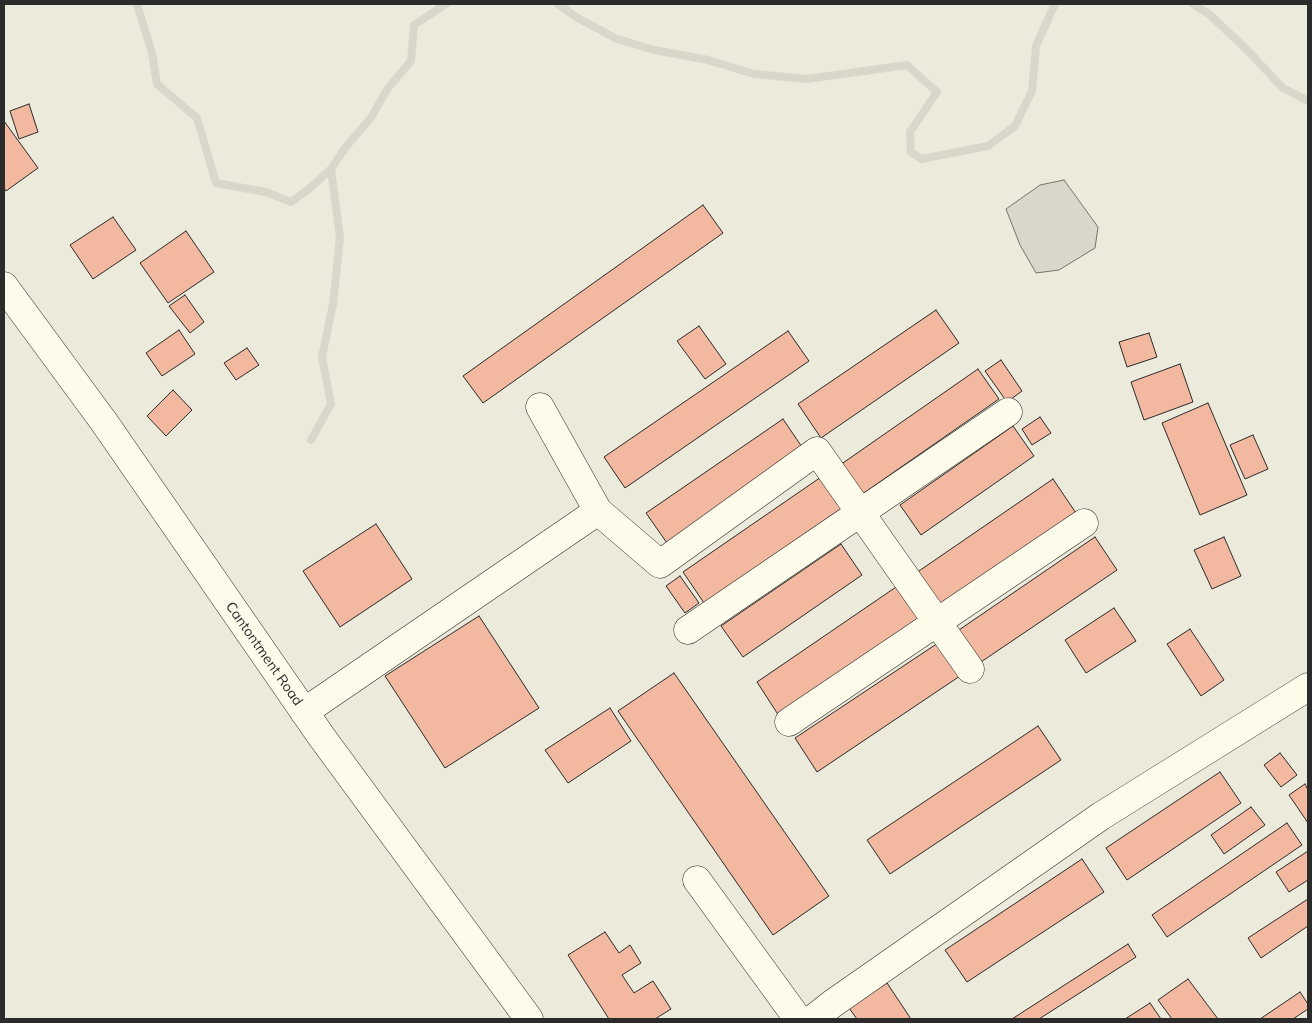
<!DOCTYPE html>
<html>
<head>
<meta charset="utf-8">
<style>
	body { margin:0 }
	#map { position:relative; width:1312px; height:1023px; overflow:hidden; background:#fdfbea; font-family:Mulish,sans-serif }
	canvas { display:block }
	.frame { position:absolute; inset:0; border:5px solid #2b2b2b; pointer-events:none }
</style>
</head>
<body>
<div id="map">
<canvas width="1312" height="1023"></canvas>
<div class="frame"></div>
</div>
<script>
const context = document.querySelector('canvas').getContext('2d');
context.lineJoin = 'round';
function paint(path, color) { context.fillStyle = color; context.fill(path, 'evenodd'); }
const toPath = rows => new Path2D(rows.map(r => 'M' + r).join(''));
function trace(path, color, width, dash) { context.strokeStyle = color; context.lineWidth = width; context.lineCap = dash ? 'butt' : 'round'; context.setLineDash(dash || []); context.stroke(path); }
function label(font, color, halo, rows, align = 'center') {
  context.font = font + ' Mulish,sans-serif'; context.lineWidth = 4; context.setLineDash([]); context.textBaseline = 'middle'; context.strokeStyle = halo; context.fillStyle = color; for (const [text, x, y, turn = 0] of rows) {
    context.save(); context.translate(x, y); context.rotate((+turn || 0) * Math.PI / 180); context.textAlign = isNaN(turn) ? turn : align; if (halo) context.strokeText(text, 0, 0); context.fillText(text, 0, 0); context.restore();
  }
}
const green = toPath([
	[4,4,1308,4,1308,1019,4,1019,4,4]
]);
paint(green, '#ecebdb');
trace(green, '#74746e', 1);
const water = toPath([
	[1064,180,1098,227,1095,248,1059,270,1036,273,1020,245,1006,209,1040,185,1064,180]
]);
paint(water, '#d8d7c9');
trace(water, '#74746e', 1);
trace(toPath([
	[137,4,152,53,157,84,197,118,216,183,266,192,291,202,309,189,331,169],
	[558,4,576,17,617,39,654,50,708,60,754,74,807,79,907,65,937,92,910,132,911,152,921,159,988,146,1015,126,1032,91,1036,46,1055,4],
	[1193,4,1209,14,1245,48,1283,88,1308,101],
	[311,440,331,404,322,357,333,304,340,238,331,169,345,148,370,119,388,88,411,61,414,25,446,4]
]), '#d8d7c9', 8);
const building = toPath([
	[29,104,38,132,19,139,10,111,29,104],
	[4,121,38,168,6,191,4,188,4,121],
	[703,205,723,233,483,403,463,376,703,205],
	[113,217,136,250,93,279,70,245,113,217],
	[186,231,214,272,168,303,140,263,186,231],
	[185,295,204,322,190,333,169,306,185,295],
	[936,310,959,343,821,438,798,404,936,310],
	[699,326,726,364,705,379,677,341,699,326],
	[179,330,195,354,162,376,146,353,179,330],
	[788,331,809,361,625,488,604,457,788,331],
	[1149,333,1157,357,1127,367,1119,342,1149,333],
	[247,348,259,365,236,380,224,363,247,348],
	[1001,360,1022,391,1007,402,985,371,1001,360],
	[1180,364,1193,402,1144,420,1131,382,1180,364],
	[978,369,999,399,861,495,840,465,978,369],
	[173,390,192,410,166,436,147,416,173,390],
	[1208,403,1247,495,1200,515,1162,423,1208,403],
	[1040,417,1051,433,1032,445,1022,429,1040,417],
	[783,419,804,450,667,543,646,513,783,419],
	[1013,426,1034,456,921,535,900,505,1013,426],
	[1253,435,1268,469,1245,479,1230,445,1253,435],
	[824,475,845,506,704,603,683,572,824,475],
	[1053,479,1076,513,939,606,916,573,1053,479],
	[376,524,412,579,340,627,303,571,376,524],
	[1095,537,1117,570,978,664,956,632,1095,537],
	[1224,537,1241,576,1212,589,1194,550,1224,537],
	[841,544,862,575,743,657,721,626,841,544],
	[680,576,699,603,685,613,666,586,680,576],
	[899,585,922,618,779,716,757,682,899,585],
	[1114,608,1136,641,1086,673,1065,640,1114,608],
	[479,616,539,708,445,768,385,676,479,616],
	[1190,629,1224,680,1201,696,1167,644,1190,629],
	[941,641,963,674,817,772,795,738,941,641],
	[674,673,829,896,773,935,618,711,674,673],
	[610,708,631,741,568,783,545,750,610,708],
	[1038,726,1061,760,890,874,867,840,1038,726],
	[1280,753,1297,775,1281,787,1264,765,1280,753],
	[1220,772,1241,803,1127,880,1106,848,1220,772],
	[1305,784,1308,790,1308,823,1289,795,1305,784],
	[1251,807,1265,825,1224,854,1211,835,1251,807],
	[1287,823,1302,845,1167,937,1152,915,1287,823],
	[1308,851,1308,880,1289,892,1276,872,1308,851],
	[1082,859,1104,892,967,982,945,950,1082,859],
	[1308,899,1308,926,1261,958,1248,938,1308,899],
	[605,932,619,953,630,945,641,963,622,975,634,993,653,981,671,1009,655,1019,609,1019,568,955,605,932],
	[1128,944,1136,957,1039,1019,1012,1019,1128,944],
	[1188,979,1218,1019,1172,1019,1158,1000,1188,979],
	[887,983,911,1019,857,1019,849,1008,887,983],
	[1300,992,1308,1004,1308,1009,1293,1019,1260,1019,1300,992],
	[1150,1003,1161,1019,1125,1019,1150,1003]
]);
paint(building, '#f2b8a0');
trace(building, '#2b2b2b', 1);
const minor = toPath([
	[4,286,104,422,321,736,529,1019],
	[540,407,598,511,660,564,817,451,970,669],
	[688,630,1008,412],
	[304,712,598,511],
	[789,722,1084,523],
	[697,880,798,1019],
	[813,1019,832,1004,1101,816,1308,687]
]);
trace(minor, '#2b2b2b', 29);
trace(minor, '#fdfbea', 28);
label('14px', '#2b2b2b', '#fdfbea', [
	["Cantontment Road",264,654,55]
]);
</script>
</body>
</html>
